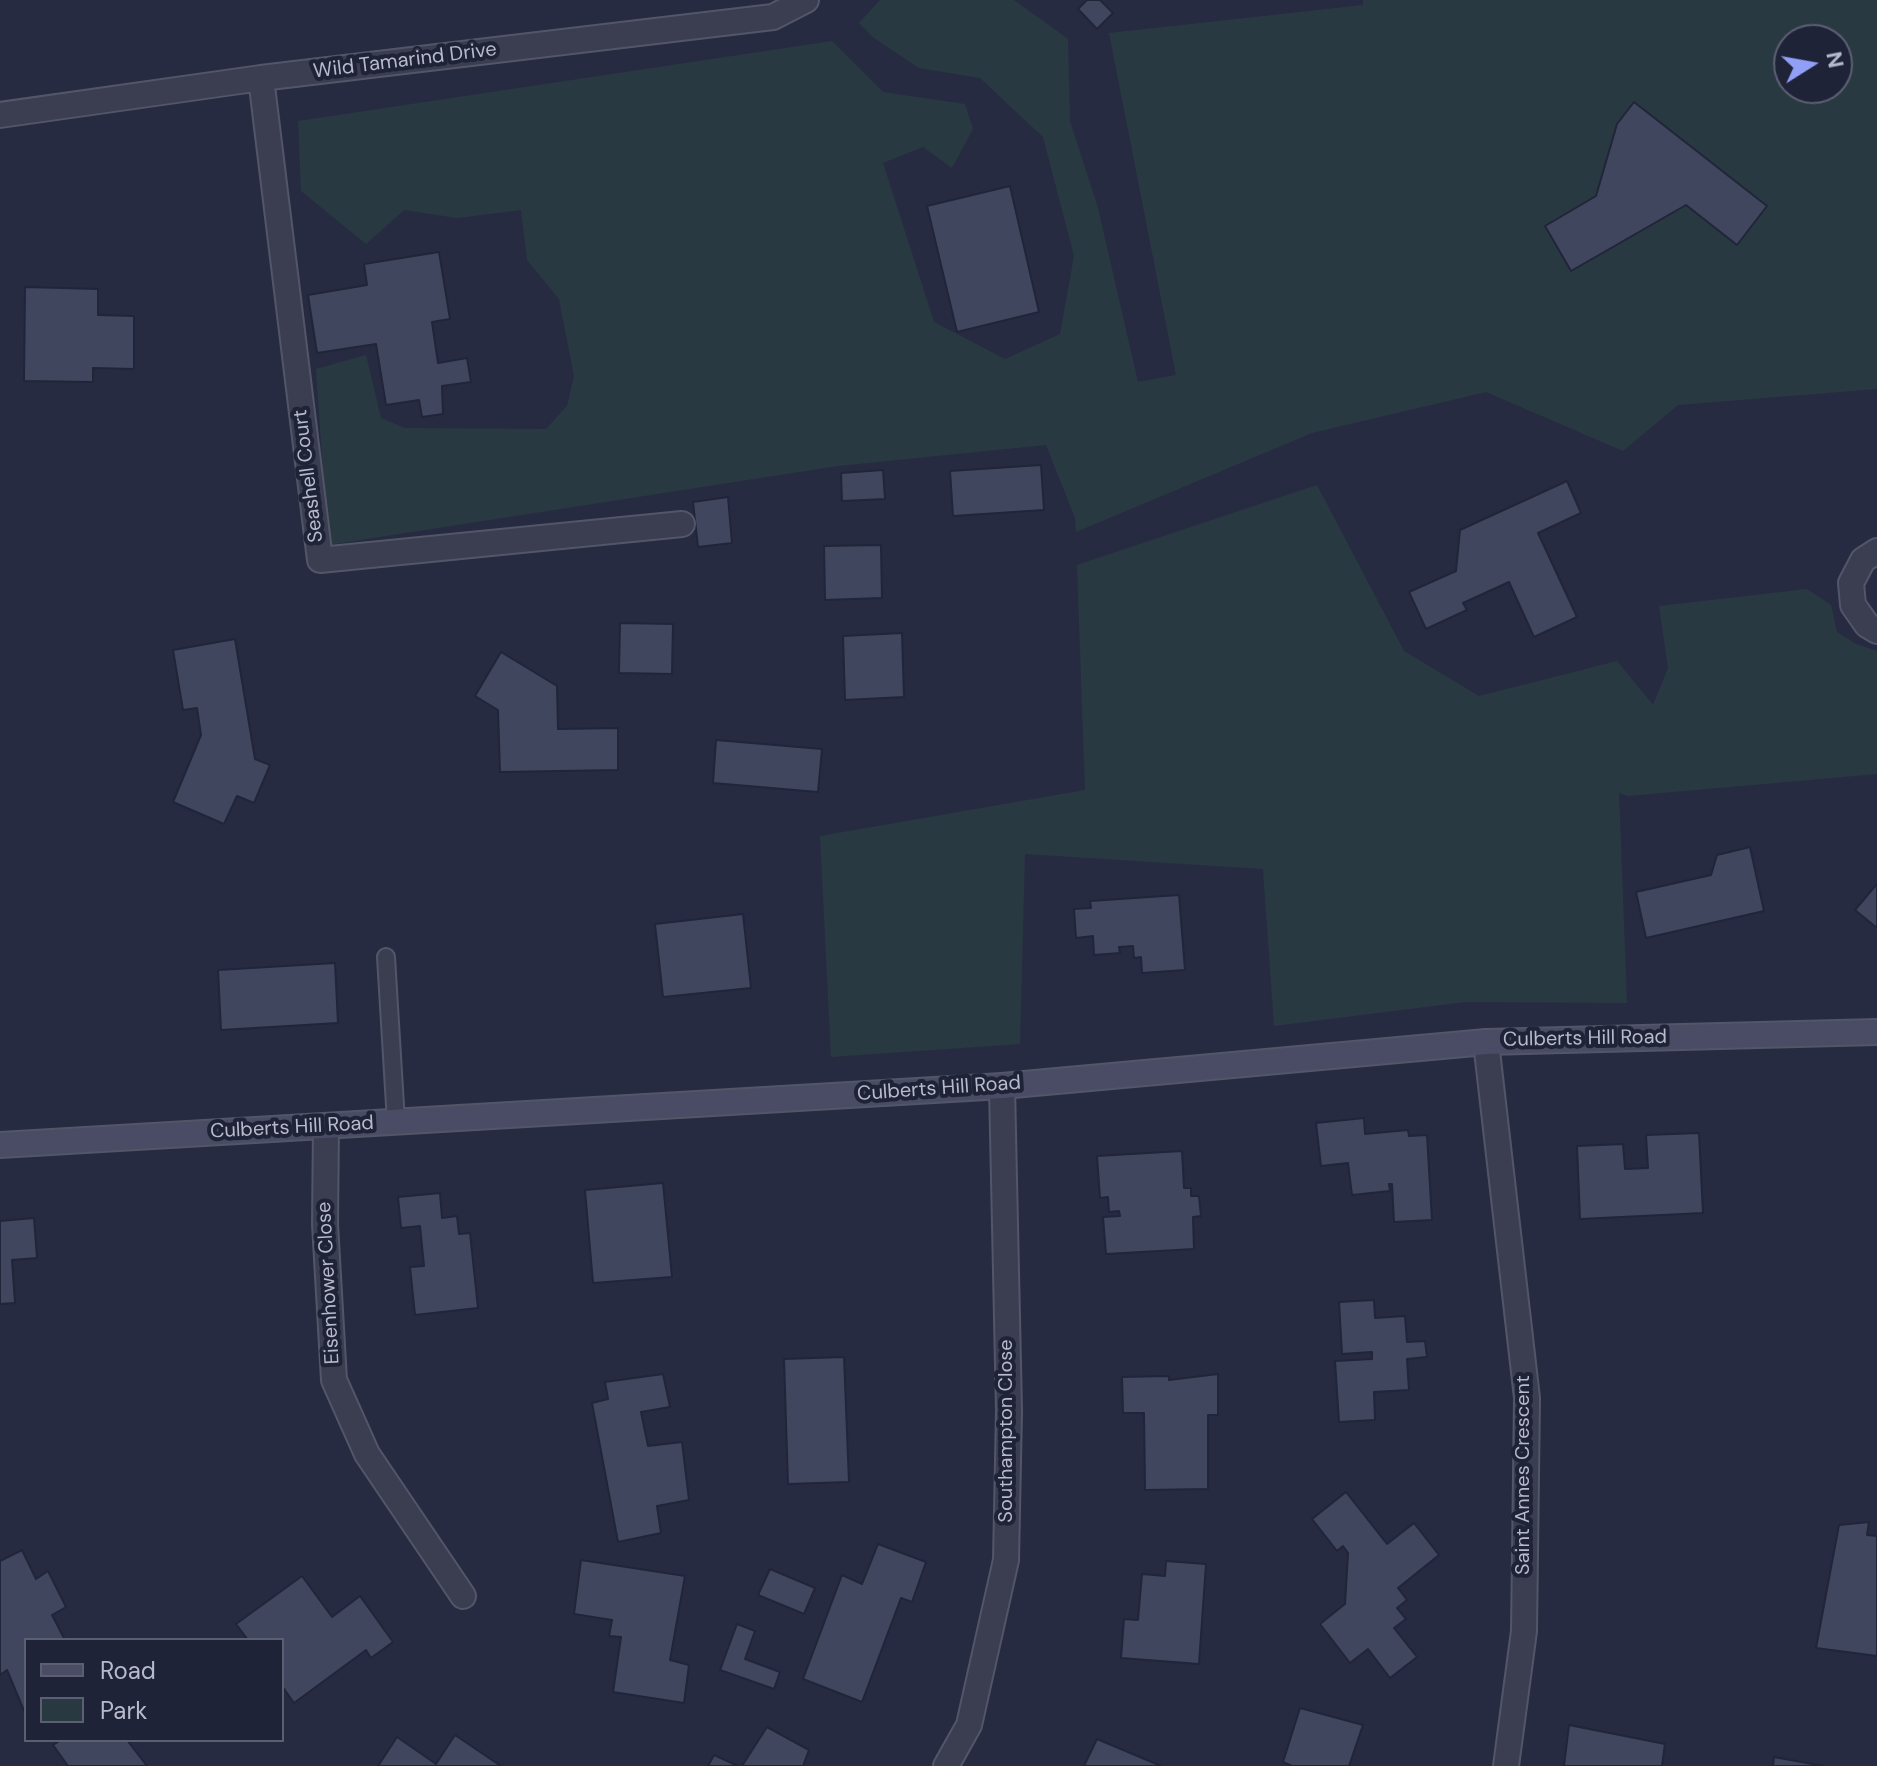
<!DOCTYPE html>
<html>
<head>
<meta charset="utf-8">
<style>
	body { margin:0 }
	#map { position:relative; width:1877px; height:1766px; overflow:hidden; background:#272b41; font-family:"DM Sans",sans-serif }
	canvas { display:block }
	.legend { position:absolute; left:24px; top:1638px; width:260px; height:104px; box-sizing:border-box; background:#1f2337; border:2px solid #5c5f72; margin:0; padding:10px 14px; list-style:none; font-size:24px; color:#b8bacb }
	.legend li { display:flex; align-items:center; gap:16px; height:40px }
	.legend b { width:40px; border:2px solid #5c5f72 }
	.north { position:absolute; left:1773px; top:24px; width:80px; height:80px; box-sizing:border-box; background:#1f2337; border:2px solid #5c5f72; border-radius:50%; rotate:79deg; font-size:22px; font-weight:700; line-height:32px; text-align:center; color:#b8bacb }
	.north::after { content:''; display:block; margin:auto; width:28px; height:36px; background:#919ff7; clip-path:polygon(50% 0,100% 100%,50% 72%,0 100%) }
</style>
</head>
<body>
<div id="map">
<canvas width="1877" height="1766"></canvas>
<ul class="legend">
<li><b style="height:10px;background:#494c64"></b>Road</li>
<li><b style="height:22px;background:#293942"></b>Park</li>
</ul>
<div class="north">N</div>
</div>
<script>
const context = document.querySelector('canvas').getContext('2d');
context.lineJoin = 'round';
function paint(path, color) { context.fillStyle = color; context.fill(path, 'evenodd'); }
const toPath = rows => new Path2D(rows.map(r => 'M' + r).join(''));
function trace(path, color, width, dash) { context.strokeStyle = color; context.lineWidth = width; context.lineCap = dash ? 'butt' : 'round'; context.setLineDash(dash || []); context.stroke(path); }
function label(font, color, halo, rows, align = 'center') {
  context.font = font + ' "DM Sans",sans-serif'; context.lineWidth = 8; context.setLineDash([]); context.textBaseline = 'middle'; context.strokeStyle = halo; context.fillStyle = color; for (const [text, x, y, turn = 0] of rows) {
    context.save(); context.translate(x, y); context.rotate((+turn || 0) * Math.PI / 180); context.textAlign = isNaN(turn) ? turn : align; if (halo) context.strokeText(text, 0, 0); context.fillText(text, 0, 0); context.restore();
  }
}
paint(toPath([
	[880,0,1014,0,1068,39,1070,121,1098,208,1138,382,1176,375,1109,33,1363,5,1363,0,1877,0,1877,389,1678,405,1623,451,1486,392,1312,433,1076,532,1075,518,1046,445,838,466,328,545,316,369,366,355,381,418,405,428,546,429,567,406,574,376,559,299,527,260,521,210,457,218,404,210,366,244,301,191,298,121,832,41,883,92,965,104,973,129,952,168,923,147,883,163,934,322,1005,359,1060,334,1074,256,1043,137,980,78,919,68,874,38,859,23],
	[1789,40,1837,40,1837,88,1789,88],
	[1317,485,1404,651,1479,696,1617,661,1653,705,1668,668,1659,606,1807,589,1831,605,1837,632,1856,644,1877,651,1877,774,1628,796,1619,793,1627,1003,1465,1002,1274,1026,1263,869,1025,854,1020,1044,831,1057,820,836,1085,790,1077,565]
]), '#293942');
const building = toPath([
	[1087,0,1100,0,1113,13,1097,29,1078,9,1087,0],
	[1634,102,1767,206,1737,245,1686,205,1571,271,1545,226,1596,196,1617,124,1634,102],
	[1010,186,1039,312,957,332,927,206,1010,186],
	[439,252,450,319,432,322,438,363,467,358,471,382,442,386,443,414,422,417,419,400,386,405,376,344,317,353,308,295,367,285,364,264,439,252],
	[25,287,98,289,98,315,134,316,134,369,93,368,93,382,24,381,25,287],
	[1041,465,1044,510,953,516,950,471,1041,465],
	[883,470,885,499,842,501,841,473,883,470],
	[1567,481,1581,513,1538,533,1577,617,1534,637,1509,582,1463,603,1467,610,1426,629,1409,592,1456,571,1460,530,1567,481],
	[728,497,732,543,698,547,693,502,728,497],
	[881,545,882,598,825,600,824,546,881,545],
	[620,623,673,624,672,674,619,673,620,623],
	[902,633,904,697,845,700,843,636,902,633],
	[235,639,255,759,270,765,254,803,237,796,224,824,173,802,201,735,197,708,183,710,173,650,235,639],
	[501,652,557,686,558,729,618,728,618,770,500,772,498,710,475,696,501,652],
	[716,740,822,749,818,792,713,783,716,740],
	[1750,847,1764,911,1646,938,1636,892,1711,875,1717,855,1750,847],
	[1877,884,1877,928,1855,910,1877,884],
	[1179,895,1185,970,1142,973,1141,957,1134,958,1133,946,1119,947,1120,953,1094,955,1093,936,1076,938,1074,909,1091,908,1090,901,1179,895],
	[743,914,751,988,663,997,655,924,743,914],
	[335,963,338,1023,221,1030,218,970,335,963],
	[1364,1118,1365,1134,1408,1130,1409,1136,1427,1135,1432,1220,1394,1222,1392,1184,1389,1184,1390,1191,1352,1195,1348,1163,1321,1166,1316,1123,1364,1118],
	[1699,1133,1703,1213,1580,1219,1577,1146,1623,1144,1625,1169,1648,1168,1646,1135,1699,1133],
	[1182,1151,1184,1188,1191,1188,1191,1196,1199,1196,1201,1216,1193,1217,1194,1249,1106,1254,1103,1217,1120,1216,1119,1211,1109,1212,1108,1197,1100,1198,1097,1156,1182,1151],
	[663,1183,672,1277,593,1283,585,1190,663,1183],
	[440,1193,442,1218,457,1216,459,1234,470,1233,478,1308,415,1315,410,1267,424,1266,420,1226,401,1228,398,1197,440,1193],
	[34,1218,37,1258,12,1260,15,1303,0,1304,0,1221,34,1218],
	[1374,1300,1375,1318,1405,1316,1407,1342,1425,1341,1427,1357,1407,1359,1409,1390,1374,1392,1375,1420,1339,1422,1335,1361,1372,1359,1372,1352,1342,1354,1339,1302,1374,1300],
	[844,1357,849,1482,788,1484,784,1359,844,1357],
	[663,1374,670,1407,641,1412,648,1446,682,1442,689,1500,657,1506,661,1533,618,1542,592,1403,608,1399,605,1382,663,1374],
	[1218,1374,1218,1415,1208,1415,1208,1489,1145,1490,1144,1413,1123,1413,1122,1377,1169,1376,1169,1380,1218,1374],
	[1346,1492,1387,1544,1414,1523,1439,1555,1398,1588,1407,1600,1397,1608,1406,1619,1394,1628,1417,1657,1390,1678,1368,1649,1350,1663,1320,1624,1345,1604,1348,1553,1343,1546,1337,1551,1312,1519,1346,1492],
	[1869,1522,1867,1535,1877,1536,1877,1656,1816,1648,1839,1525,1869,1522],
	[878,1544,926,1562,912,1602,901,1598,862,1702,803,1679,842,1575,862,1584,878,1544],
	[22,1550,36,1579,48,1571,66,1607,52,1615,65,1640,26,1640,25,1713,7,1670,0,1675,0,1561,22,1550],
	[581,1560,685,1576,670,1660,689,1665,684,1703,613,1692,621,1637,609,1636,612,1620,574,1614,581,1560],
	[1166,1561,1206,1564,1199,1664,1121,1658,1124,1619,1138,1620,1142,1574,1165,1576,1166,1561],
	[770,1569,815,1588,804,1614,758,1595,770,1569],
	[302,1576,332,1617,360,1596,393,1642,371,1658,366,1650,294,1703,282,1686,282,1640,248,1640,236,1624,302,1576],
	[737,1624,755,1631,745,1659,780,1672,774,1689,720,1670,737,1624],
	[1300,1708,1363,1725,1349,1766,1292,1766,1283,1762,1300,1708],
	[1569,1725,1665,1744,1662,1766,1564,1766,1569,1725],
	[767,1727,809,1750,803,1766,742,1766,767,1727],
	[455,1735,501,1766,378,1766,397,1737,436,1764,455,1735],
	[1097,1739,1161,1766,1084,1766,1097,1739],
	[61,1740,127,1740,147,1766,68,1766,53,1745,61,1740],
	[714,1755,738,1766,708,1766,714,1755],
	[1774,1757,1823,1766,1773,1766,1774,1757]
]);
paint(building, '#41465f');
trace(building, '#212539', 2);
const lane = toPath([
	[386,957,396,1122]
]);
const street = toPath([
	[261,78,320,560,682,524],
	[0,115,261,78,773,17,806,0],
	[1877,551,1863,560,1851,583,1853,605,1867,625,1877,631],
	[1486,1042,1527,1398,1524,1631,1506,1766],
	[367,1454,334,1380,325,1224,326,1126,325,1224,334,1380,367,1454,463,1596],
	[946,1766,969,1725,1006,1560,1009,1411,1002,1086]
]);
const secondary = toPath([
	[0,1145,1002,1086,1486,1042,1877,1032]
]);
trace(lane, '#535668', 20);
trace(street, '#535668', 28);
trace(secondary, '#535668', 28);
trace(lane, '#3b3e51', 16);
trace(street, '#3b3e51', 24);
trace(secondary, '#494c64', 24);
label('20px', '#b8bacb', '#1f2337', [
	["Wild Tamarind Drive",405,61,-7],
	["Seashell Court",309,476,-97],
	["Culberts Hill Road",1585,1039,-1],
	["Culberts Hill Road",939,1089,-4],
	["Culberts Hill Road",292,1128,-3],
	["Eisenhower Close",329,1283,-93],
	["Southampton Close",1007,1431,-90],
	["Saint Annes Crescent",1524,1475,-90]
]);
</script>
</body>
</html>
